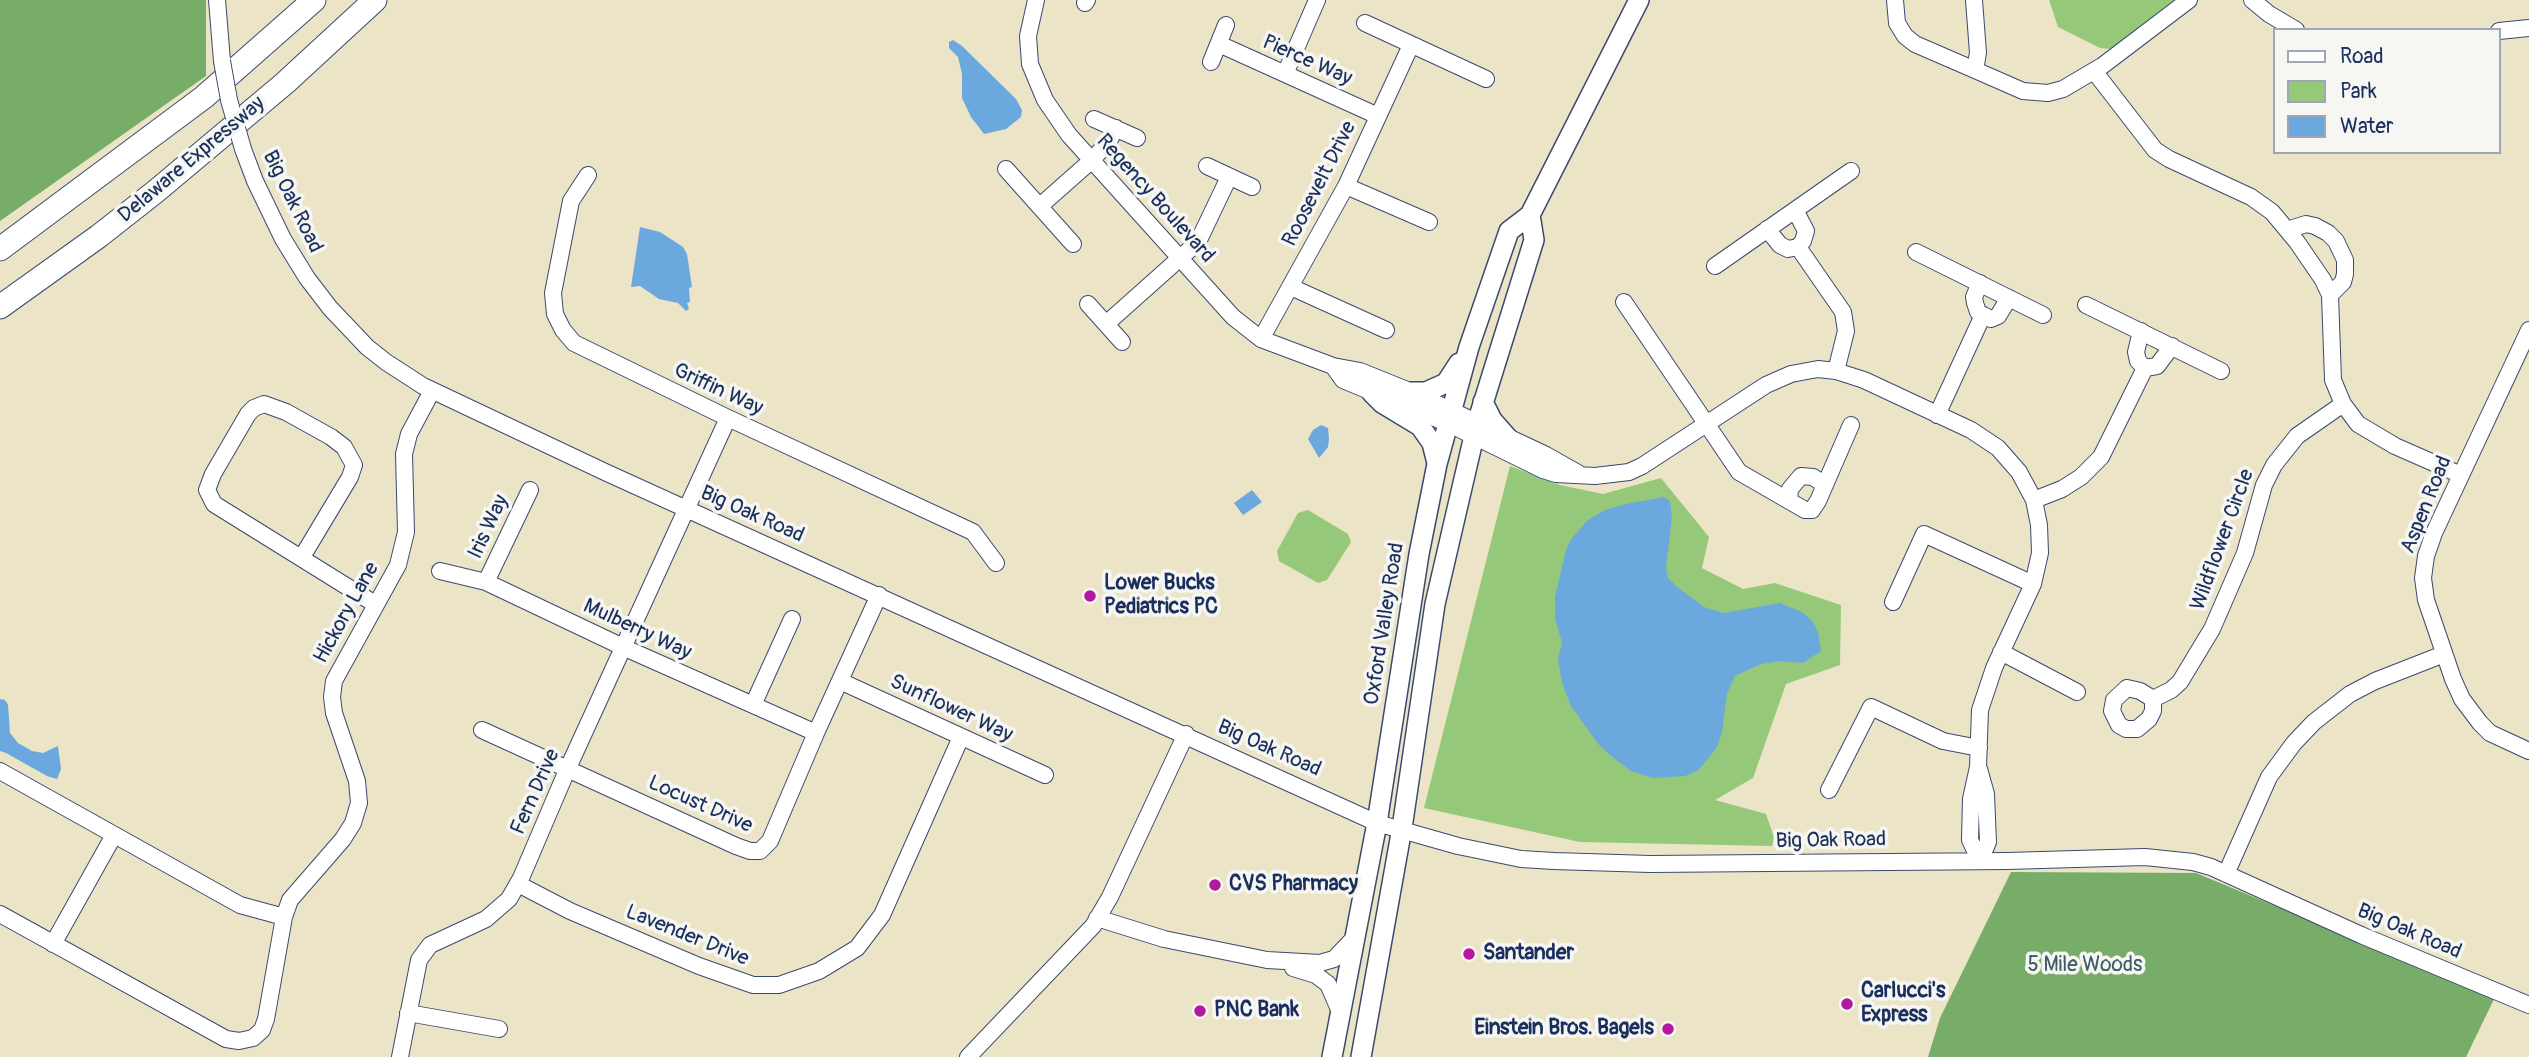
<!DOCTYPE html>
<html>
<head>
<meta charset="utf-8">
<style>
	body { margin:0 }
	#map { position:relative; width:2529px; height:1057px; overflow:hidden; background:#ebe4c6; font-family:Pangolin,sans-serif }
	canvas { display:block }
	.legend { position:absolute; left:2273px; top:28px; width:228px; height:126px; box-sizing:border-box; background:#f6f6f2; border:2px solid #9ea6b7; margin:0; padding:9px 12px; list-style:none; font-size:21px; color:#1b2f5e }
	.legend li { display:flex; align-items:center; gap:14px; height:35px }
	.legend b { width:35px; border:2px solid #9ea6b7 }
</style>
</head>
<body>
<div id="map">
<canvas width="2529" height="1057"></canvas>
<ul class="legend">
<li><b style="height:9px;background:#fff"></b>Road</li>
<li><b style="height:19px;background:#95c979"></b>Park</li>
<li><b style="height:19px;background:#6ba8dd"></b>Water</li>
</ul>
</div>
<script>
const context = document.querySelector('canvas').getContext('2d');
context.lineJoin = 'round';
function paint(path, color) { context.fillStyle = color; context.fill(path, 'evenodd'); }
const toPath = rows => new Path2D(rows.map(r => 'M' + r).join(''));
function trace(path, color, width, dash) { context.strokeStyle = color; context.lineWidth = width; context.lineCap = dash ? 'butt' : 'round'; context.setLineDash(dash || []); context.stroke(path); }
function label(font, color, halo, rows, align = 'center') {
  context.font = font + ' Pangolin,sans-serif'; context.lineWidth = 7; context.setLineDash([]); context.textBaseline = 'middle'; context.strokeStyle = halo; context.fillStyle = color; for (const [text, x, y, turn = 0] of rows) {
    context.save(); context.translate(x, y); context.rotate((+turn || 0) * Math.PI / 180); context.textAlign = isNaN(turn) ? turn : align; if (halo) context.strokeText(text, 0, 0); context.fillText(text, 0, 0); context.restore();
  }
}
paint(toPath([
	[2049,0,2189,0,2121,50,2100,48,2058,27],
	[1510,466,1560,485,1603,494,1661,478,1709,537,1702,568,1743,589,1775,583,1841,605,1840,665,1786,684,1753,778,1715,800,1766,814,1774,837,1772,846,1580,842,1424,808],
	[1308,510,1348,534,1351,542,1327,580,1318,583,1279,561,1277,551,1298,513]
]), '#95c979');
paint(toPath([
	[0,0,206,0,206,76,0,221],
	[2011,872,2196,873,2495,997,2466,1057,1928,1057,1940,1018]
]), '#78ad69');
paint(toPath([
	[953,40,962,46,1016,99,1022,110,1021,117,1006,129,984,134,971,117,962,98,962,74,958,57,949,48,949,42],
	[640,227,660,232,683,247,687,254,692,287,689,288,690,302,687,303,689,309,686,311,678,303,659,299,640,286,631,287],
	[1321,425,1328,428,1329,439,1328,447,1319,458,1308,439,1313,430],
	[1252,490,1262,502,1243,515,1234,503],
	[1664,497,1670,501,1672,518,1666,567,1668,578,1676,586,1704,607,1724,613,1780,603,1802,612,1813,622,1818,632,1821,651,1803,663,1781,661,1761,664,1735,676,1727,694,1722,732,1717,747,1707,760,1697,771,1685,776,1653,778,1631,771,1616,760,1599,745,1571,706,1562,683,1558,659,1562,643,1555,618,1555,597,1566,550,1572,538,1588,520,1605,510,1626,504],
	[0,699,5,700,8,705,10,733,18,743,32,751,43,753,58,746,61,769,57,779,47,776,6,753,0,751]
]), '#6ba8dd');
const minor = toPath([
	[217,0,222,61],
	[1036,0,1028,36,1030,64,1045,100,1069,135,1233,317,1261,339,1333,366,1360,371,1412,392,1546,455,1578,473],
	[1895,0,1897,23,1905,36,1915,44,1975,70,1978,53,1974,0],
	[2252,0,2269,14,2296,30],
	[1085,3,1087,0],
	[1365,23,1486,79],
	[2499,31,2529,28],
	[1219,44,1378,116],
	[1211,62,1226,25],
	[1975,70,2023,91,2048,93,2063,89,2102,66,2189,0],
	[2094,71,2155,150,2169,159,2251,197,2272,212,2297,242,2323,280,2330,295,2333,380,2343,404,2358,424,2395,446,2461,475],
	[1285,74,1317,0],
	[1094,119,1137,138],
	[243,149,255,181,283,239,307,278,330,308,367,347,386,362,423,386,605,472,1377,823,1458,846,1521,859,1554,861,1650,864,2007,861,2145,857,2193,862,2211,867,2361,935,2529,1005],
	[1207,166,1252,187],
	[1006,169,1073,244],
	[588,175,571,201,553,293,555,314,563,330,574,343,728,418,973,532,996,563],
	[1346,186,1429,222],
	[1040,206,1092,160,1109,141,1116,128],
	[1767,229,1780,245,1788,249,1798,247,1803,241,1806,231,1795,210],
	[2287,230,2306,224,2315,226,2328,233,2336,241,2345,260,2345,274,2343,282,2330,295],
	[1798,247,1843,312,1846,331,1836,371],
	[1916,252,2043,315],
	[1715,266,1851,171],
	[1980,283,1974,297,1975,303,1978,312,1983,315,1991,319,1998,316,2009,298],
	[1291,287,1386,330],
	[1624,302,1739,472,1805,510,1812,510,1818,501,1851,425],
	[1088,304,1122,342],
	[2086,305,2221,371],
	[1106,324,1198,242,1229,177],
	[2529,330,2434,533,2426,556,2423,578,2426,600,2453,679,2462,699,2480,723,2490,733,2529,751],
	[2141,331,2136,352,2138,361,2145,368,2157,366,2172,346],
	[1261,339,1346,186,1411,45],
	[1333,366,1343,380,1447,423,1543,470,1556,474,1595,476,1629,472,1642,466,1766,385,1791,374,1818,369,1836,371,1864,380,1971,430,1998,448,2019,472,2034,500,2039,525,2040,553,2033,584,1994,668,1980,710,1978,767,1971,799,1970,840,1980,861],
	[1937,415,1983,315],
	[2034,500,2062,489,2081,477,2101,457,2145,368],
	[1789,501,1790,489,1801,476,1813,477,1825,485],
	[302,557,350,477,354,465,344,447,331,437,286,412,264,404,254,408,248,414,213,474,207,490,214,504,375,604],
	[440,571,486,582,625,648,816,733],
	[486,582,530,490],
	[1893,602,1924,534,2033,584],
	[2001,652,2077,692],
	[840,681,1045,775],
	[2127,688,2140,691,2153,699,2153,711,2149,719,2137,729,2126,729,2119,725,2112,711,2114,700,2127,688],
	[2153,699,2171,690,2180,682,2212,629,2245,553,2264,485,2274,465,2297,436,2343,404],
	[753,705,792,619],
	[482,730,736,846,750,851,760,851,770,841,816,733,879,595],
	[1979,769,1986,794,1988,842,1980,861],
	[0,771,240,905,284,917],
	[1829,790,1871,707,1943,741,1979,748],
	[2226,874,2269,777,2294,743,2314,722,2350,694,2375,681,2444,654],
	[518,884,570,911,699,966,753,985,779,985,819,971,857,948,882,915,961,737],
	[0,914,226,1039,239,1041,253,1038,262,1030,266,1019,284,917,290,900,343,839,353,823,359,803,357,781,334,713,332,697,334,681,398,565,406,532,404,454,409,434,432,391],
	[1097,918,1164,939,1267,960,1320,963,1334,959,1355,937],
	[53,944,114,835],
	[1293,968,1316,975,1328,984,1341,1014],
	[408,1013,499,1029],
	[400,1057,419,960,430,945,486,919,509,899,521,878,568,768,728,418],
	[968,1057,1093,926,1110,897,1186,734]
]);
const major = toPath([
	[1412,392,1426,392,1446,383,1459,363],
	[1372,393,1382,403,1420,426,1432,443,1437,463],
	[1483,402,1492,420,1507,437],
	[1332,1057,1377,823,1419,554,1437,464,1469,347,1509,231,1530,215,1639,0],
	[1361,1057,1402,828,1435,604,1477,423,1534,240,1530,215]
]);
const highway = toPath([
	[0,249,204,97,314,0],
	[0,307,99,236,155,192,285,83,375,0]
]);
trace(minor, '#3a4a6e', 18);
trace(major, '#3a4a6e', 22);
trace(highway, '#3a4a6e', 25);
trace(minor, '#fff', 16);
trace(major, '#fff', 19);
trace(highway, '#fff', 23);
const minorBridge = toPath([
	[222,61,229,100,243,149]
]);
trace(minorBridge, '#3a4a6e', 18, []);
trace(minorBridge, '#fff', 16);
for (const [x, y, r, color] of [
	[1090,596,7,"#b5179e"],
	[1215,885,7,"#b5179e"],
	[1469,954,7,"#b5179e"],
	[1847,1004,7,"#b5179e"],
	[1200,1011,7,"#b5179e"],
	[1668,1029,7,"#b5179e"]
]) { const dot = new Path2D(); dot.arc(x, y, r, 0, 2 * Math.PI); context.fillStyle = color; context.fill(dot); trace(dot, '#f6f6f2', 2.5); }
label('21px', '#1b2f5e', '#f6f6f2', [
	["Pierce Way",1307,61,24],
	["Delaware Expressway",192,160,-40],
	["Roosevelt Drive",1320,184,-63],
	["Regency Boulevard",1155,199,48],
	["Big Oak Road",292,202,64],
	["Griffin Way",718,390,25],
	["Aspen Road",2427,505,-68],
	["Big Oak Road",752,515,24],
	["Iris Way",489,527,-65],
	["Wildflower Circle",2223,540,-70],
	["Hickory Lane",347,613,-61],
	["Oxford Valley Road",1385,624,-81],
	["Mulberry Way",637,630,25],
	["Sunflower Way",951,709,25],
	["Big Oak Road",1269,749,24],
	["Fern Drive",536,792,-66],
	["Locust Drive",700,805,24],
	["Big Oak Road",1831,841,-1],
	["Big Oak Road",2409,932,23],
	["Lavender Drive",687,936,22]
]);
label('bold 21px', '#1b2f5e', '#f6f6f2', [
	["Lower Bucks",1104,584],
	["Pediatrics PC",1104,608],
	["CVS Pharmacy",1229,885],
	["Santander",1483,954],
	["Carlucci's",1861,992],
	["Express",1861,1016],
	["PNC Bank",1214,1011],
	["Einstein Bros. Bagels",1654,1029,"right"]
], 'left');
label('21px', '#405d66', '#f6f6f2', [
	["5 Mile Woods",2085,966]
]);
</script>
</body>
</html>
